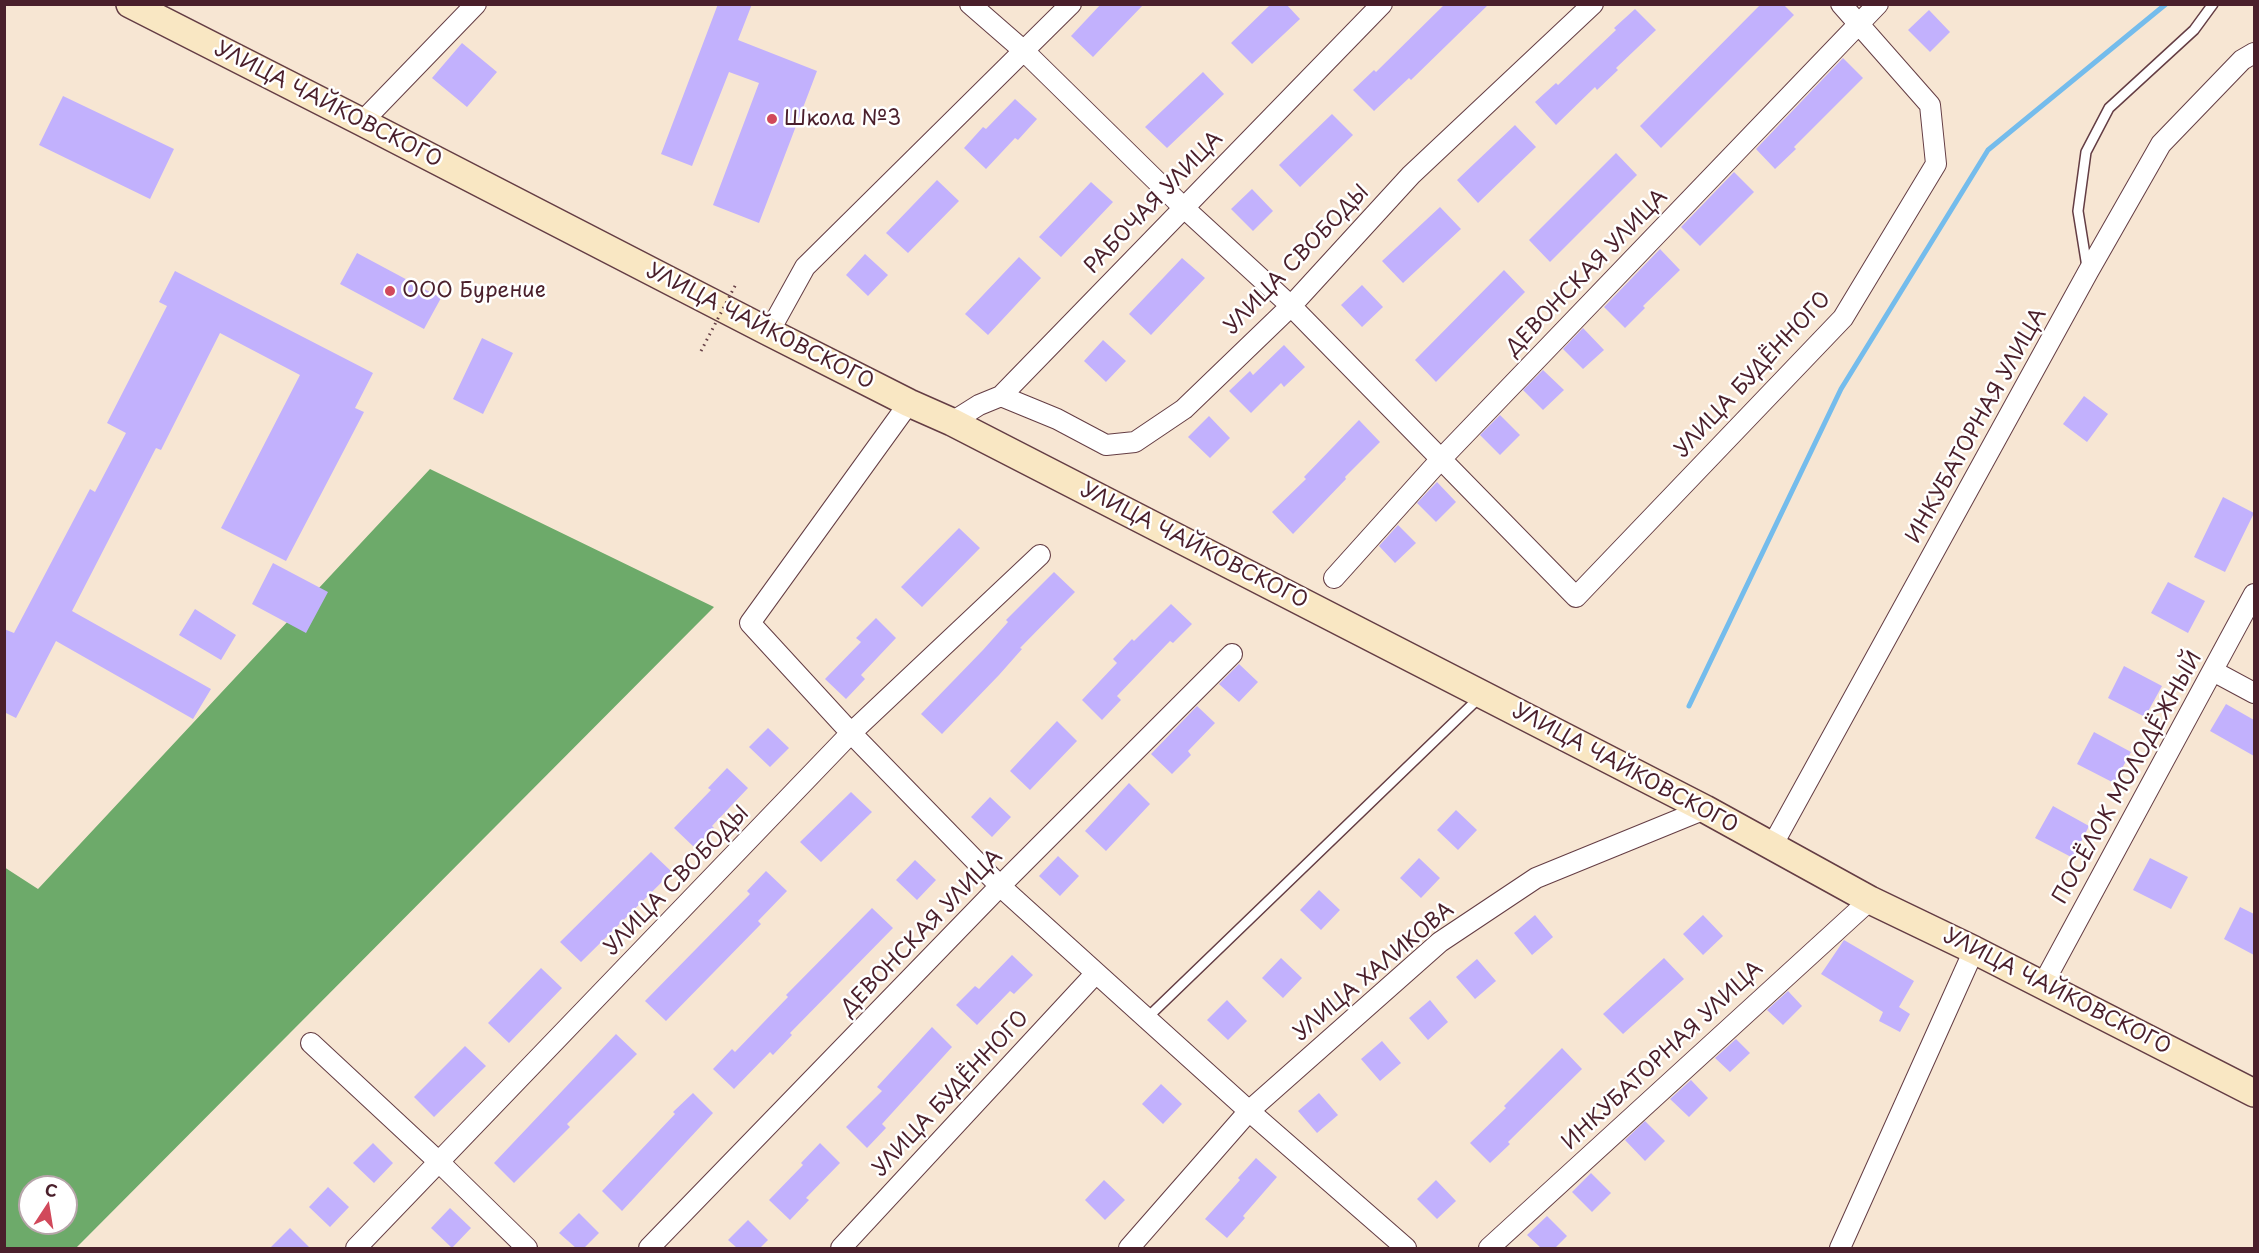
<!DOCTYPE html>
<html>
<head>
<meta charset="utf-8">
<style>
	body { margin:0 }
	#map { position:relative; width:2259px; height:1253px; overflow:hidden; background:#f7e6d3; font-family:"Playpen Sans",sans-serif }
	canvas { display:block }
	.frame { position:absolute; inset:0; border:6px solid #4a1f2b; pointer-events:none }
	.north { position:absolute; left:18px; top:1175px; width:60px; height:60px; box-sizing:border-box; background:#fff; border:2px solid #b7a5aa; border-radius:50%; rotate:12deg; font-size:16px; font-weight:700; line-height:24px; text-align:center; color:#4a1f2b }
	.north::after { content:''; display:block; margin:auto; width:21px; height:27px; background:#d1495b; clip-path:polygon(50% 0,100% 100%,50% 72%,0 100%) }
</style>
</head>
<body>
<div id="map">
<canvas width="2259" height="1253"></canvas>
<div class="frame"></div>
<div class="north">С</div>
</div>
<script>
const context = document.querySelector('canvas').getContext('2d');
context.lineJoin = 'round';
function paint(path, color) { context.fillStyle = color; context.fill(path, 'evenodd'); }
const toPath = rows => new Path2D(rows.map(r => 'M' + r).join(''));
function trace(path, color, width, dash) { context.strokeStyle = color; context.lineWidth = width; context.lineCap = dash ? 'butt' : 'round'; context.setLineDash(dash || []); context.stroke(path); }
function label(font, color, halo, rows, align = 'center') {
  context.font = font + ' "Playpen Sans",sans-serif'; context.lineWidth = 5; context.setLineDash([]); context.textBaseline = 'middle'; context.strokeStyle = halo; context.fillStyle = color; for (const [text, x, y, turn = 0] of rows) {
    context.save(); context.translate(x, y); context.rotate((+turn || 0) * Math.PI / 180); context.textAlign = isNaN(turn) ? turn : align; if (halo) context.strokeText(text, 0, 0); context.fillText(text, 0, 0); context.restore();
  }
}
paint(toPath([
	[430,469,714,607,76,1248,5,1248,4,867,38,889],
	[30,1187,66,1187,66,1223,30,1223]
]), '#6daa6a');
trace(toPath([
	[1689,706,1841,389,1988,150,2166,4]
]), '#74bcec', 5);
paint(toPath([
	[718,4,752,4,738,40,817,71,759,223,713,205,759,83,729,72,692,166,661,154],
	[1101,4,1144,4,1093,57,1071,36],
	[1271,4,1286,4,1300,19,1252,64,1231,43],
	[1445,4,1489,4,1411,80,1409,78,1374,111,1353,90,1374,70,1376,72],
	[1761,4,1783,4,1794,15,1661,148,1640,126],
	[1635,9,1656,30,1616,68,1618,70,1597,90,1595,87,1556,125,1535,102,1556,83,1558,85,1616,30,1614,28],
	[1929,10,1950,32,1930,52,1908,30],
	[462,43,497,72,467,107,432,78],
	[1843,58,1863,78,1794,147,1796,149,1775,169,1756,149],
	[1203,72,1224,94,1167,148,1145,127],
	[63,96,174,149,150,199,39,145],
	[1015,99,1037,119,1018,140,1015,138,986,169,964,148,983,127,986,129],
	[1332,114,1353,135,1300,187,1279,165],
	[1515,125,1536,147,1478,203,1457,180],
	[1616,153,1637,175,1550,262,1529,240],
	[1734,172,1754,192,1700,246,1681,227],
	[937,180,959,201,908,253,886,233],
	[1091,182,1113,202,1061,257,1039,237],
	[1252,189,1273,211,1253,231,1231,209],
	[1440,207,1461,229,1403,283,1382,261],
	[1660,249,1680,270,1643,306,1645,308,1625,328,1604,307],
	[357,253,441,298,424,329,340,284],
	[865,254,888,275,868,296,846,275],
	[1019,257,1041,278,988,335,965,314],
	[1182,258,1205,278,1151,335,1129,314],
	[1504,270,1525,292,1436,382,1415,360],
	[175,271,373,373,355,408,364,412,286,561,221,528,300,375,220,333,161,450,156,448,72,611,211,689,193,719,56,641,16,718,4,712,4,629,14,633,90,489,95,492,126,433,107,423,167,306,159,302],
	[1362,285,1383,307,1362,327,1341,305],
	[1583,328,1604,350,1583,369,1563,349],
	[482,338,513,353,483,414,453,399],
	[1103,340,1126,361,1106,382,1084,361],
	[1284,345,1305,367,1284,387,1281,383,1251,413,1229,391,1250,371,1253,375],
	[1543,370,1564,390,1543,410,1523,390],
	[2084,396,2108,414,2087,442,2063,424],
	[1500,415,1520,435,1500,455,1480,435],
	[1209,416,1230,438,1210,458,1188,437],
	[1359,420,1380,442,1345,477,1346,479,1293,534,1272,512,1306,479,1304,477],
	[1437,482,1456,502,1436,522,1417,503],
	[2223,497,2254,513,2225,572,2194,557],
	[1398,525,1416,543,1395,563,1379,546],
	[959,528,980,548,922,607,901,587],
	[273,563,328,592,306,633,252,604],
	[1054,572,1075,592,1020,648,1022,649,999,675,942,734,921,714,983,650,1008,622,1006,620],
	[2168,582,2205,601,2188,633,2151,613],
	[1171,604,1192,624,1173,643,1170,641,1117,696,1121,700,1102,720,1082,700,1117,663,1113,659,1132,639,1134,641],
	[195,609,236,635,221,660,179,635],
	[876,618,896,638,861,675,865,679,846,699,825,679,861,642,856,638],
	[1239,664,1258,682,1239,702,1219,684],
	[2124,666,2162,686,2145,717,2108,698],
	[2226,704,2254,720,2254,756,2210,731],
	[1197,706,1215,723,1188,751,1191,755,1172,774,1151,754],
	[1057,721,1077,741,1030,790,1010,771],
	[768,728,789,748,770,767,749,747],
	[2094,732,2131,752,2114,783,2077,764],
	[727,768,748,788,712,826,714,828,695,848,674,828,711,790,708,788],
	[1129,783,1150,804,1106,851,1085,831],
	[851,792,872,812,821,862,800,842],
	[990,797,1011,817,992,837,971,817],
	[2053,806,2089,826,2073,858,2035,838],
	[1456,810,1477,830,1458,850,1437,830],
	[651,852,672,872,581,962,560,942],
	[1058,856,1079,876,1060,896,1039,876],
	[1419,858,1440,878,1421,898,1400,878],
	[2150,858,2188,877,2171,909,2133,890],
	[915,860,936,880,917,900,896,880],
	[766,871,787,891,758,921,761,924,666,1021,645,1001,750,894,747,891],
	[1319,890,1340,910,1321,930,1300,910],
	[2240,907,2254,914,2254,955,2224,939],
	[872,908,893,928,790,1033,792,1035,773,1055,770,1052,734,1089,713,1069,732,1049,735,1052,788,997,786,995],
	[1535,915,1553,937,1532,955,1514,933],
	[1703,915,1723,936,1703,955,1683,934],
	[1844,940,1914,981,1899,1007,1910,1014,1900,1032,1879,1021,1883,1012,1821,974],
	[1012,955,1033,975,1014,994,1010,991,977,1025,956,1005,975,986,979,989],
	[1281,958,1302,978,1283,998,1262,978],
	[1664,958,1684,979,1623,1034,1603,1014],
	[1477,959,1496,981,1475,999,1456,977],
	[541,968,562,988,509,1043,488,1023],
	[1788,991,1802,1006,1783,1025,1767,1010],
	[1227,1000,1247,1021,1228,1040,1207,1020],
	[1430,1000,1448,1022,1428,1040,1409,1018],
	[932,1027,952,1047,882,1124,886,1128,867,1148,846,1127,882,1091,877,1087],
	[616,1034,637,1054,567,1124,570,1127,514,1183,494,1163],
	[1736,1039,1750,1053,1730,1072,1715,1058],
	[1382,1041,1401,1063,1380,1081,1361,1059],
	[465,1046,486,1066,434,1117,414,1097],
	[1562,1048,1582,1069,1508,1142,1510,1144,1490,1163,1470,1143,1506,1108,1504,1106],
	[1691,1080,1708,1098,1689,1117,1670,1099],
	[1161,1084,1182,1104,1163,1124,1142,1104],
	[693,1093,713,1113,622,1211,602,1191,675,1114,673,1112],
	[1319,1093,1338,1115,1317,1133,1298,1111],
	[1645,1121,1665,1141,1645,1161,1625,1140],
	[373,1143,393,1163,374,1183,353,1163],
	[820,1143,840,1163,806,1198,809,1200,790,1220,769,1200,803,1165,801,1163],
	[1256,1158,1277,1177,1243,1216,1245,1218,1227,1238,1205,1219,1240,1180,1238,1178],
	[1591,1173,1611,1193,1592,1212,1572,1192],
	[1104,1180,1125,1200,1105,1220,1085,1200],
	[1436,1180,1456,1201,1437,1219,1417,1199],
	[328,1187,349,1207,330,1227,309,1207],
	[450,1208,471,1228,452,1248,431,1228],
	[579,1213,599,1233,584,1248,576,1248,559,1233],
	[1547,1216,1567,1236,1555,1248,1541,1248,1527,1235],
	[748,1220,768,1240,760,1248,737,1248,728,1240],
	[290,1228,310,1248,270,1248]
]), '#c2b1fd');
const service = toPath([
	[2087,267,2078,211,2086,152,2109,108,2194,30,2213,4],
	[1147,1018,1480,697]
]);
const minor = toPath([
	[970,4,1024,51,1183,207,1291,306,1576,597,1843,318,1936,164,1930,105,1841,4],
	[362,122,476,4],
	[769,332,805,267,1071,4],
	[1001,396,1057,419,1106,445,1135,442,1184,409,1291,306,1411,175,1593,4],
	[909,403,750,623,851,733,1000,886,1249,1111,1406,1248],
	[952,422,979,405,1001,396,1382,4],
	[1334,578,1441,459,1878,4],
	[2213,671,2254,693],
	[1772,846,2088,272,2161,144,2242,60,2254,53],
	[2043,984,2254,594],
	[311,1043,440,1163,527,1248],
	[356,1248,851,733,1040,555],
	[649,1248,1000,886,1232,654],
	[841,1248,1096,973],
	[1129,1248,1249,1111,1440,942,1536,878,1705,809],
	[1489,1248,1870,900],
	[1840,1248,1974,950]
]);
const secondary = toPath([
	[130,4,362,122,769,332,909,403,952,422,1705,809,1870,900,1974,950,2254,1093]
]);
trace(service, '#643d44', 12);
trace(minor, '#643d44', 22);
trace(secondary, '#643d44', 30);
trace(service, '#fff', 9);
trace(minor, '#fff', 20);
trace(secondary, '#f9e7c3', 27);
trace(toPath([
	[701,351,736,284]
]), '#643d44', 3, [1.5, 4.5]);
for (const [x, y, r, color] of [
	[772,119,6,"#d1495b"],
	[390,291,6,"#d1495b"]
]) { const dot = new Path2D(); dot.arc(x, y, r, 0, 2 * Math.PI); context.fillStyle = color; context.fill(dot); trace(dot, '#fff', 2); }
label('21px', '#4a1f2b', '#fff', [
	["УЛИЦА ЧАЙКОВСКОГО",328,105,27],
	["РАБОЧАЯ УЛИЦА",1154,203,-46],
	["УЛИЦА СВОБОДЫ",1297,260,-46],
	["ДЕВОНСКАЯ УЛИЦА",1587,273,-46],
	["УЛИЦА ЧАЙКОВСКОГО",760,327,27],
	["УЛИЦА БУДЁННОГО",1753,375,-47],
	["ИНКУБАТОРНАЯ УЛИЦА",1977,426,-61],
	["УЛИЦА ЧАЙКОВСКОГО",1194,546,27],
	["УЛИЦА ЧАЙКОВСКОГО",1625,769,28],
	["ПОСЁЛОК МОЛОДЁЖНЫЙ",2128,778,-61],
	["УЛИЦА СВОБОДЫ",677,881,-46],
	["ДЕВОНСКАЯ УЛИЦА",922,933,-46],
	["УЛИЦА ХАЛИКОВА",1374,972,-40],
	["УЛИЦА ЧАЙКОВСКОГО",2057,992,27],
	["ИНКУБАТОРНАЯ УЛИЦА",1663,1056,-43],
	["УЛИЦА БУДЁННОГО",951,1094,-47]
]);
label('21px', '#4a1f2b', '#fff', [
	["Школа №3",784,119],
	["ООО Бурение",402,291]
], 'left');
</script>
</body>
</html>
